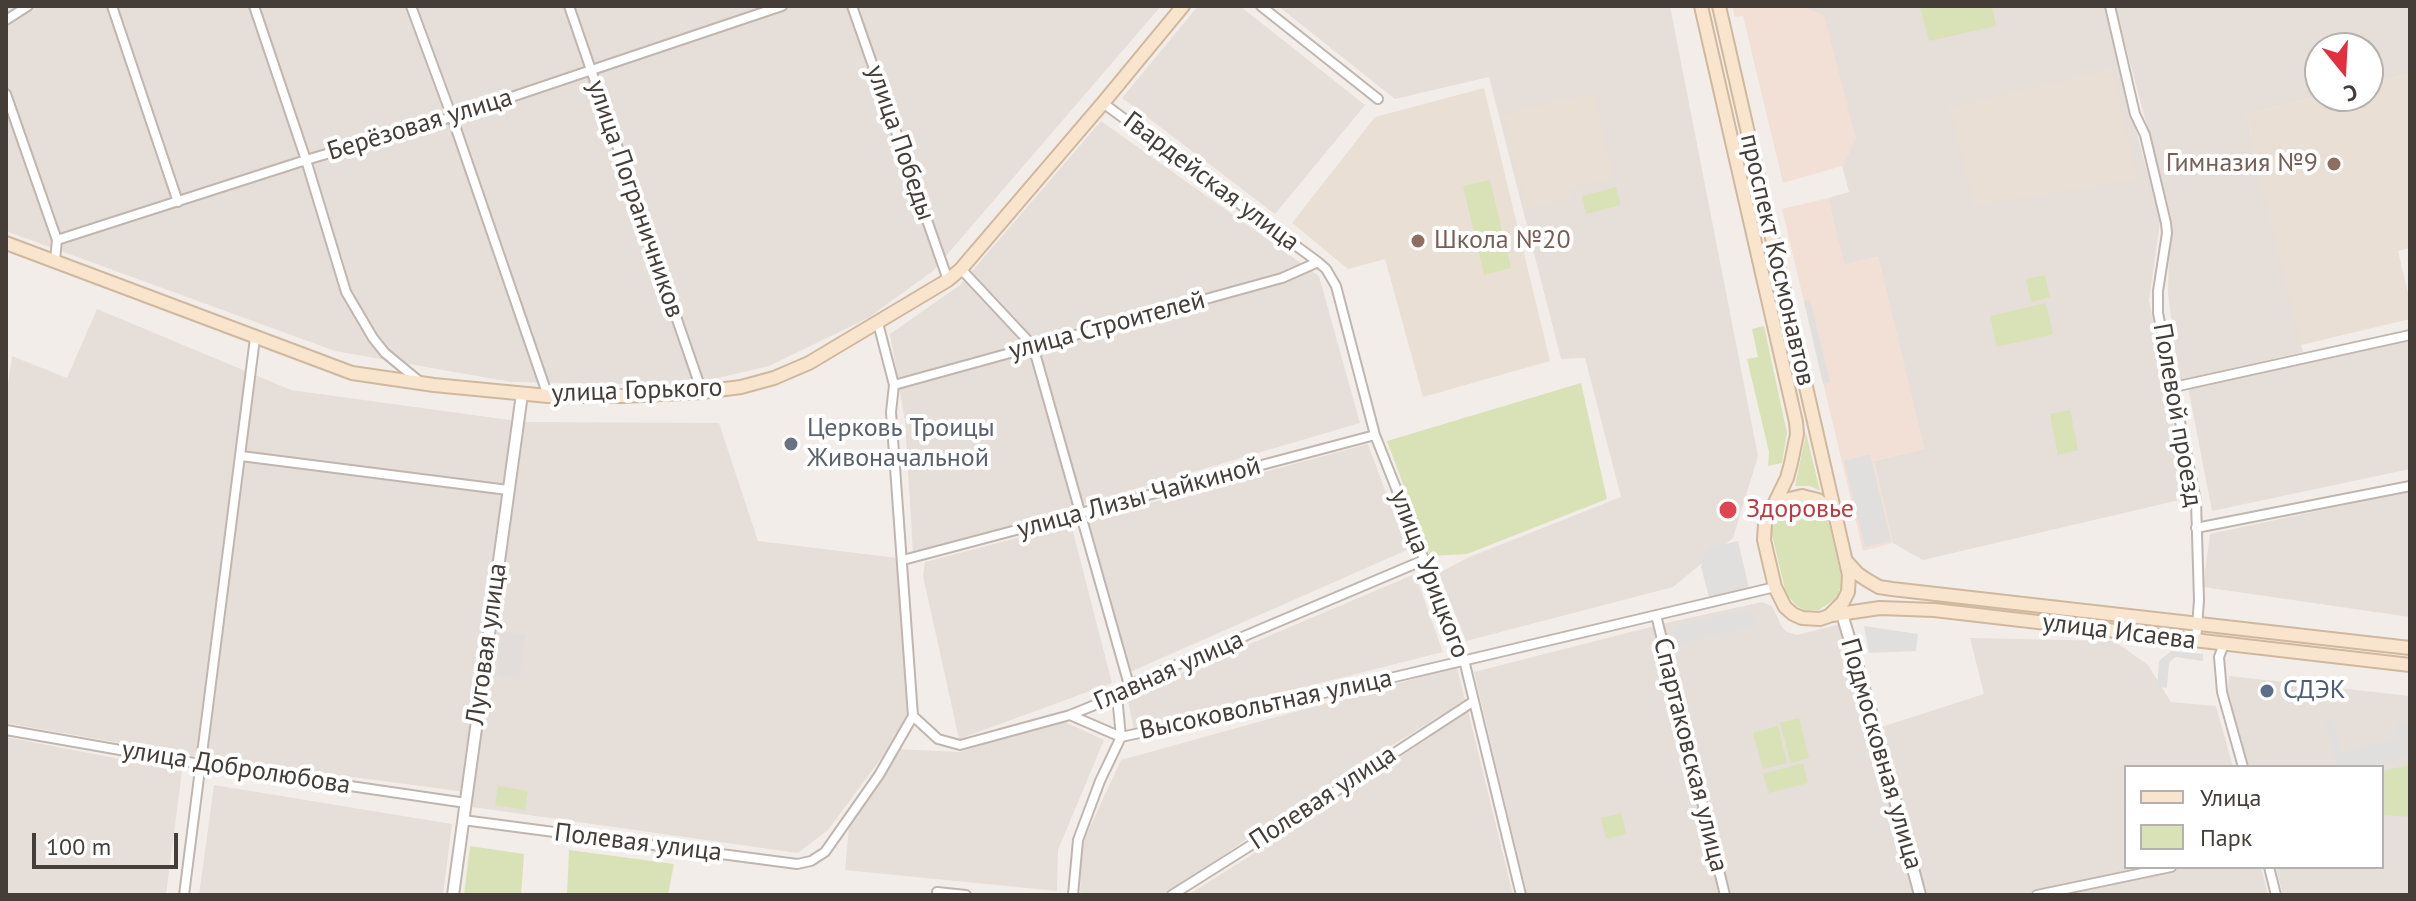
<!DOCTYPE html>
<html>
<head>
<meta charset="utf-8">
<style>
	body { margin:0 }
	#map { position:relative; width:2416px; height:901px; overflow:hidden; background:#f3ede9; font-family:"PT Sans",sans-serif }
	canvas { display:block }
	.frame { position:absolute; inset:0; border:8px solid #453d38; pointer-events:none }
	.legend { position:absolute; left:2124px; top:765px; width:260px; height:104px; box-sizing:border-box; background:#fff; border:2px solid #b5b1af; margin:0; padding:10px 14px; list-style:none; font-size:24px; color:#453d38 }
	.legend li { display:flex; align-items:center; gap:16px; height:40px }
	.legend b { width:40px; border:2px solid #b5b1af }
	.north { position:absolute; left:2304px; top:32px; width:80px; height:80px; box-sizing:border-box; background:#fff; border:2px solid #b5b1af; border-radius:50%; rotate:162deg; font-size:22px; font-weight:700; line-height:32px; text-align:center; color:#453d38 }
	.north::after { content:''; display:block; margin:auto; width:28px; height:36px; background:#e2303f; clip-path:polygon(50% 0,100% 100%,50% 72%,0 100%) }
	.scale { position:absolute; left:32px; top:833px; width:146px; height:36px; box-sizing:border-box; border:4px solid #453d38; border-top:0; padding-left:10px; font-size:24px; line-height:28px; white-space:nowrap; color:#453d38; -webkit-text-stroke:6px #fff; paint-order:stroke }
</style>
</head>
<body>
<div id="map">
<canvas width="2416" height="901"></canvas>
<div class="frame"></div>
<ul class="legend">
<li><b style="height:10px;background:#f9e4cd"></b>Улица</li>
<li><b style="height:22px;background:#d9e2b6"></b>Парк</li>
</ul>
<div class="north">С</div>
<div class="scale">100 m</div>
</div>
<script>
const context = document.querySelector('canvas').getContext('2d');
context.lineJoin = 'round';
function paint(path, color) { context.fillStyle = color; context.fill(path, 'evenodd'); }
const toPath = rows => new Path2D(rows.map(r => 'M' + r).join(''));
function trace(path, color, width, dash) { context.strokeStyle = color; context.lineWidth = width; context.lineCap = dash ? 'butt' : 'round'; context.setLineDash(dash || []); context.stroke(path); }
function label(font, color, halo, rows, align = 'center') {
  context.font = font + ' "PT Sans",sans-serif'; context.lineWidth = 8; context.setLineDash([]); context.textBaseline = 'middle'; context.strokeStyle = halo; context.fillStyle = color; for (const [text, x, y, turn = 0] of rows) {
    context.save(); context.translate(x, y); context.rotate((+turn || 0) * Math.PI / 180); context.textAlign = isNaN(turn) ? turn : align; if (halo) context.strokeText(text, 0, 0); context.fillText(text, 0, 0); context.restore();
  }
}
paint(toPath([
	[6,6,1161,6,933,271,868,318,769,366,688,385,511,382,335,351,6,231],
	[1198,6,1240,6,1365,105,1275,214,1122,98],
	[1278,6,1670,6,1758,456,1733,538,1673,587,1466,641,1439,573,1467,558,1621,497,1585,358,1561,359,1489,77,1395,99],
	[1800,6,2104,6,2160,222,2149,300,2188,498,1923,560,1893,543,1874,461,1924,449,1878,257,1844,265,1828,198,1849,192,1842,166,1856,138],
	[2115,6,2410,6,2410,74,2368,84,2368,48,2320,48,2320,96,2246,114,2303,352,2179,380,2168,293,2169,253,2172,220],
	[1101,121,1319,276,1360,423,913,554,905,421,890,334,960,285],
	[97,309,291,390,524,422,719,423,758,541,897,558,908,722,828,830,798,853,472,807,473,793,194,756,6,723,6,398,12,356,67,378],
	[2410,340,2410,469,2212,511,2188,387],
	[1368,444,1407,550,1130,672,1087,520],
	[2410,491,2410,617,2203,587,2210,534],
	[1071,524,1112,683,959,739,923,576,925,562],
	[1415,574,1443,652,1134,730,1127,696],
	[1762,602,1772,606,1782,627,1787,632,1797,635,1840,624,1869,731,1984,694,1970,638,2114,641,2148,665,2171,702,2216,706,2233,767,2126,767,2126,867,2261,867,2268,895,1527,895,1474,672,1666,623],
	[1457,667,1465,700,1311,796,1164,895,1080,895,1082,844,1121,760],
	[2229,676,2410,696,2410,895,2283,895,2276,867,2382,867,2382,767,2249,767,2228,693],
	[1468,711,1513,895,1188,895,1326,808],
	[1061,720,1104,740,1058,850,1057,891,845,870,849,827,898,749,960,752],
	[6,737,182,771,166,895,6,895],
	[214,785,452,824,443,895,199,895]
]), '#e6ded8');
paint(toPath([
	[1732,6,1800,6,1824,15,1856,139,1842,166,1783,183,1743,16,1735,17],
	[1828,198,1844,264,1878,256,1924,449,1874,461,1893,543,1863,551,1782,209]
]), '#f2e0d6');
paint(toPath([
	[502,632,525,634,520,678,497,676]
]), '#e2ddda');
paint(toPath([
	[2112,69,2138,179,1974,205,1949,108],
	[2410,74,2410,248,2398,251,2410,301,2410,319,2301,345,2246,114,2320,96,2368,96,2368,84],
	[1484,88,1550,361,1423,397,1385,259,1348,269,1292,223,1375,117],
	[1594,93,1614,177,1569,188,1571,198,1526,209,1503,115]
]), '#eadfd4');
paint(toPath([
	[1992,6,1996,26,1929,41,1920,7],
	[1490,180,1511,268,1484,275,1463,186],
	[1616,187,1621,205,1586,214,1582,196],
	[2045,275,2050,297,2031,302,2026,279],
	[2046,303,2053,334,1997,347,1990,316],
	[1764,326,1787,433,1782,463,1768,466,1769,452,1747,359,1758,357,1752,329],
	[1581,383,1607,499,1467,554,1430,556,1387,441],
	[2070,410,2078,450,2058,455,2050,414],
	[1806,433,1820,491,1810,486,1795,486],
	[1796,504,1812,506,1824,515,1829,523,1842,580,1838,597,1819,610,1804,610,1797,606,1786,594,1772,535,1772,526,1780,512],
	[1799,718,1809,758,1791,763,1780,723],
	[1778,726,1787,763,1763,769,1753,733],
	[1803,763,1808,783,1769,793,1763,774],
	[2410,765,2410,817,2382,815,2382,771],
	[498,786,528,791,525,810,495,805],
	[1622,813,1626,834,1606,839,1601,818],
	[470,846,524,854,521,895,464,895],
	[569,850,674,864,668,895,567,895]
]), '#d9e2b6');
paint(toPath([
	[1810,300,1830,382,1823,384,1804,301],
	[1870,454,1891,541,1865,547,1844,461],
	[1738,541,1749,588,1709,597,1701,567,1707,548],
	[1751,609,1755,626,1678,644,1674,627],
	[1864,626,1918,634,1916,651,1869,653],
	[2171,651,2203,654,2203,661,2175,657,2169,663,2167,688,2157,687,2159,661],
	[2333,718,2342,752,2398,738,2395,726,2410,720,2410,752,2404,758,2368,767,2336,767,2325,720]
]), '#e1dfdd');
const minor = toPath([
	[112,6,178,202],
	[254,6,306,160,346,292,373,338,385,353,419,381],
	[411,6,452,117,548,396],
	[569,6,702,392],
	[852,6,948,280],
	[1261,6,1378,99],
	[2110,6,2135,114,2145,135,2166,223,2167,233,2158,291,2158,313,2196,501,2199,600,2196,641],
	[6,20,28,6],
	[6,94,57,240,55,260],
	[1103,103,1318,262,1326,269,1336,286,1375,435,1464,660,1521,895],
	[57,240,306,160,452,117,782,6],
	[961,269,1033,346,1129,685],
	[894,385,1282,278,1318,262],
	[2174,387,2410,335],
	[241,456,508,490],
	[2196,528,2410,486],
	[903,560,1375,435],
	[1656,615,1725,895],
	[2224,644,2219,657,2222,692,2243,767],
	[1070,715,1121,737,1365,684,1775,587],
	[913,716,938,739,960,745,1070,715,1117,696,1129,685,1424,560],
	[6,730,200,764,466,803],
	[463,820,797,864,811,861,825,852,879,775,913,716,891,412,894,385,878,323],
	[2269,867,2276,895],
	[937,892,966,895],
	[184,895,255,338],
	[1073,895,1078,840,1100,781,1121,737,1117,696],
	[1172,895,1321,801,1474,701],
	[2037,895,2171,867]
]);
const tertiary = toPath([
	[1842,614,1877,732,1920,895],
	[453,895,522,394]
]);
const secondary = toPath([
	[1701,6,1796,422,1797,434,1791,463,1787,478,1765,523,1764,540,1775,587,1785,607,1793,614,1802,618,1820,619,1829,616,1843,602,1848,592,1849,575,1719,6],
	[6,243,352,373,434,385,548,396,622,396,702,392,741,387,774,378,809,363,948,280,961,269,1103,103,1183,6],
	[1776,506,1785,500,1802,496,1818,500,1833,512],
	[1847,562,1858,574,1867,580,1879,587,1892,589,2410,648],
	[1832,615,1880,608,1934,610,2410,665]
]);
trace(minor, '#c0b6af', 12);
trace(tertiary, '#c0b6af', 14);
trace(secondary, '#d0b89f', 16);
trace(minor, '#fff', 8);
trace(tertiary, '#fff', 10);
trace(secondary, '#f9e4cd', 12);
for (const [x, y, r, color] of [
	[2334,164,8,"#8d6e63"],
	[1418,241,8,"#8d6e63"],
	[791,444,8,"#6b7280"],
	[1728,510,10,"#e0444e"],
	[2267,691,8,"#5c6f8a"]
]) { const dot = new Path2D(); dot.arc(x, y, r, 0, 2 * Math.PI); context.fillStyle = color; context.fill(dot); trace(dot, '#fff', 3); }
label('26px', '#453d38', '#fff', [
	["Берёзовая улица",420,125,-17],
	["улица Победы",900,143,71],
	["Гвардейская улица",1211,182,37],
	["улица Пограничников",635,199,71],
	["проспект Космонавтов",1777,260,77],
	["улица Строителей",1107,326,-15],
	["улица Горького",637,391,-2],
	["Полевой проезд",2177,415,80],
	["улица Лизы Чайкиной",1139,498,-15],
	["улица Урицкого",1429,574,69],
	["улица Исаева",2119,632,7],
	["Луговая улица",487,644,-82],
	["Главная улица",1169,671,-24],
	["Высоковольтная улица",1266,705,-12],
	["Подмосковная улица",1881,754,74],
	["Спартаковская улица",1690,755,76],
	["улица Добролюбова",236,768,9],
	["Полевая улица",1323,798,-33],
	["Полевая улица",638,843,7]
]);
label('26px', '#785e54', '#fff', [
	["Гимназия №9",2318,164],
	["Школа №20",1434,241,"left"]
], 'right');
label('26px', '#5b616d', '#fff', [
	["Церковь Троицы",807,429],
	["Живоначальной",807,459]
], 'left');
label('26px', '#be3a42', '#fff', [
	["Здоровье",1746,510]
], 'left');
label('26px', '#4e5e75', '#fff', [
	["СДЭК",2283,691]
], 'left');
</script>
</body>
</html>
